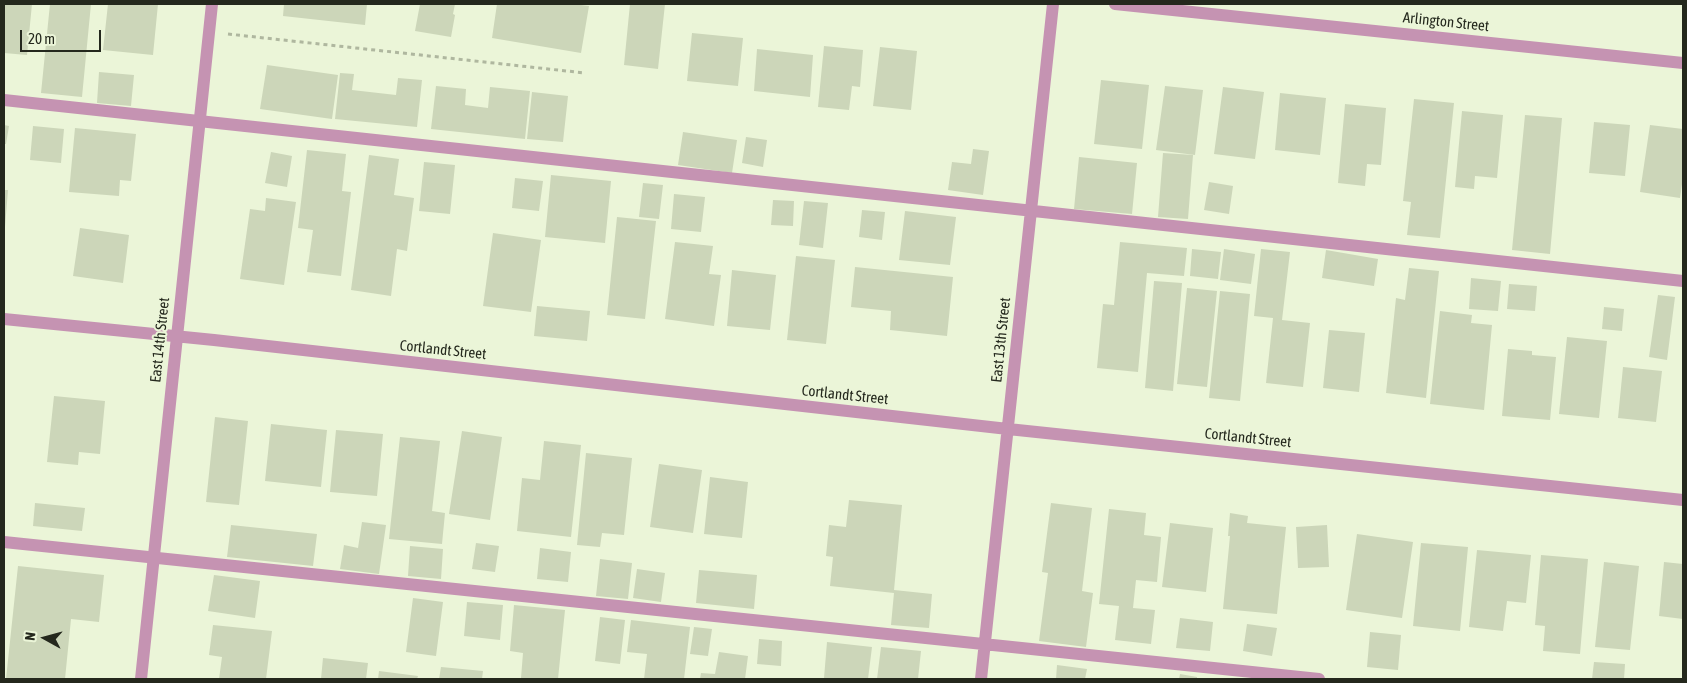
<!DOCTYPE html>
<html>
<head>
<meta charset="utf-8">
<style>
	body { margin:0 }
	#map { position:relative; width:1687px; height:683px; overflow:hidden; background:#ebf5d8; font-family:"Asap Condensed",sans-serif }
	canvas { display:block }
	.frame { position:absolute; inset:0; border:5px solid #24281d; pointer-events:none }
	.north { position:absolute; left:20px; top:613px; width:50px; height:50px; -webkit-text-stroke:4px #ebf5d8; paint-order:stroke; rotate:277deg; font-size:14px; font-weight:700; line-height:20px; text-align:center; color:#24281d }
	.north::after { content:''; display:block; margin:auto; width:18px; height:22px; background:#24281d; clip-path:polygon(50% 0,100% 100%,50% 72%,0 100%) }
	.scale { position:absolute; left:20px; top:30px; width:81px; height:22px; box-sizing:border-box; border:2px solid #24281d; border-top:0; padding-left:6px; font-size:15px; line-height:18px; white-space:nowrap; color:#24281d; -webkit-text-stroke:4px #ebf5d8; paint-order:stroke }
</style>
</head>
<body>
<div id="map">
<canvas width="1687" height="683"></canvas>
<div class="frame"></div>
<div class="north">N</div>
<div class="scale">20 m</div>
</div>
<script>
const context = document.querySelector('canvas').getContext('2d');
context.lineJoin = 'round';
function paint(path, color) { context.fillStyle = color; context.fill(path, 'evenodd'); }
const toPath = rows => new Path2D(rows.map(r => 'M' + r).join(''));
function trace(path, color, width, dash) { context.strokeStyle = color; context.lineWidth = width; context.lineCap = dash ? 'butt' : 'round'; context.setLineDash(dash || []); context.stroke(path); }
function label(font, color, halo, rows, align = 'center') {
  context.font = font + ' "Asap Condensed",sans-serif'; context.lineWidth = 4; context.setLineDash([]); context.textBaseline = 'middle'; context.strokeStyle = halo; context.fillStyle = color; for (const [text, x, y, turn = 0] of rows) {
    context.save(); context.translate(x, y); context.rotate((+turn || 0) * Math.PI / 180); context.textAlign = isNaN(turn) ? turn : align; if (halo) context.strokeText(text, 0, 0); context.fillText(text, 0, 0); context.restore();
  }
}
paint(toPath([
	[4,4,32,4,27,55,4,53],
	[50,4,91,4,82,97,41,93],
	[108,4,158,4,153,55,103,50],
	[284,4,367,4,365,25,283,16],
	[420,4,455,4,453,14,455,15,451,37,415,31],
	[497,4,573,4,589,6,581,53,492,38],
	[630,4,665,4,658,69,624,65],
	[692,33,743,38,738,86,687,81],
	[824,46,863,50,860,87,852,86,849,110,818,107],
	[880,47,917,51,911,110,873,106],
	[757,49,813,55,810,97,754,91],
	[267,65,338,75,332,119,260,109],
	[99,72,134,75,131,106,97,103],
	[340,73,354,74,352,90,396,95,398,78,422,80,417,127,335,119],
	[1101,80,1149,85,1142,149,1094,144],
	[436,86,466,89,465,105,488,108,490,87,530,91,525,139,431,129],
	[1165,86,1203,90,1195,155,1156,150],
	[1223,87,1264,92,1255,159,1214,154],
	[532,92,568,96,563,142,527,139],
	[1280,93,1326,98,1320,155,1275,150],
	[1414,99,1454,103,1440,238,1407,235,1411,202,1403,201],
	[1345,104,1386,108,1381,165,1367,164,1365,186,1338,183],
	[1462,111,1503,115,1497,178,1475,176,1474,189,1455,187],
	[1525,115,1562,118,1550,254,1512,250],
	[1594,122,1630,125,1625,176,1589,173],
	[4,125,9,126,6,144,4,144],
	[1650,125,1683,129,1683,177,1680,198,1640,192],
	[33,126,64,129,61,163,30,160],
	[75,128,136,134,131,181,120,180,119,196,69,192],
	[683,132,737,140,732,173,678,165],
	[746,137,767,140,763,167,742,163],
	[973,149,989,151,983,195,948,190,952,162,971,164],
	[307,150,346,154,342,191,351,192,341,276,307,272,313,230,298,228],
	[271,152,292,156,287,187,265,183],
	[1163,153,1193,155,1188,219,1158,217],
	[369,155,399,159,394,195,414,198,407,251,397,249,391,296,351,290],
	[1079,157,1137,163,1132,214,1074,209],
	[424,162,455,165,450,214,419,211],
	[551,175,611,181,605,243,545,237],
	[515,178,543,181,539,211,512,208],
	[1209,182,1233,186,1229,214,1204,210],
	[643,183,663,185,659,219,639,217],
	[4,190,8,190,5,227,4,227],
	[674,194,705,197,701,232,671,229],
	[266,198,296,202,284,285,240,279,250,209,265,211],
	[773,200,794,201,793,226,771,225],
	[804,201,828,203,823,248,799,245],
	[862,210,885,212,882,240,859,237],
	[905,211,956,217,950,265,899,260],
	[617,217,656,221,645,319,607,315],
	[80,228,129,235,123,283,73,276],
	[493,233,541,240,531,312,483,306],
	[675,242,713,246,709,274,721,275,714,326,665,319],
	[1120,242,1187,248,1184,276,1147,273,1138,372,1097,368,1103,304,1114,305],
	[1192,249,1221,252,1218,279,1190,276],
	[1224,249,1255,254,1251,284,1220,280],
	[1261,249,1290,252,1282,320,1310,323,1303,387,1266,383,1273,318,1254,316],
	[1326,250,1378,259,1374,286,1322,278],
	[796,256,835,260,826,344,787,340],
	[855,267,953,277,947,336,890,330,891,311,851,307],
	[1409,268,1439,271,1426,398,1386,393,1396,298,1405,300],
	[732,270,776,275,770,330,727,326],
	[1471,278,1501,281,1498,311,1469,309],
	[1154,281,1182,283,1173,391,1145,388],
	[1509,284,1537,286,1535,311,1507,309],
	[1187,288,1217,291,1207,387,1177,384],
	[1220,291,1250,294,1240,401,1209,398],
	[1658,295,1675,297,1667,360,1649,357],
	[537,306,590,311,587,341,534,336],
	[1604,307,1624,309,1622,331,1602,329],
	[1440,311,1472,315,1471,323,1492,325,1484,410,1430,404],
	[1329,330,1365,333,1359,392,1323,388],
	[1567,337,1607,341,1599,418,1559,414],
	[1508,349,1532,351,1532,355,1556,357,1550,420,1502,416],
	[1623,367,1662,371,1656,422,1618,418],
	[54,396,105,401,100,454,79,452,78,465,47,462],
	[215,417,248,421,239,505,206,502],
	[271,424,327,430,321,487,265,481],
	[336,430,383,434,377,496,330,492],
	[462,431,502,437,490,520,449,514],
	[400,437,440,441,432,511,445,513,442,544,389,539],
	[544,441,581,445,571,537,517,531,522,478,540,480],
	[586,453,632,458,624,535,602,533,600,547,577,545],
	[659,464,702,470,693,533,650,527],
	[710,477,748,482,742,538,704,534],
	[849,500,902,505,894,590,932,594,929,628,891,625,894,593,830,586,833,557,826,556,829,525,846,527],
	[35,503,85,508,82,531,33,526],
	[1051,503,1092,508,1082,591,1093,593,1086,647,1039,641,1048,573,1042,572],
	[1109,509,1146,513,1144,535,1161,537,1157,582,1136,580,1133,608,1155,610,1151,644,1115,640,1119,606,1099,604],
	[1230,513,1248,516,1247,523,1286,527,1277,614,1223,609,1230,536,1228,536],
	[362,522,386,525,379,574,340,569,344,545,358,548],
	[1170,523,1213,528,1206,592,1162,587],
	[231,525,317,534,313,566,227,557],
	[1327,525,1329,567,1298,568,1296,527],
	[1357,534,1413,542,1402,618,1346,610],
	[476,543,499,546,495,572,472,569],
	[1421,543,1468,547,1460,631,1413,626],
	[410,546,443,549,441,579,408,576],
	[540,548,571,552,568,582,537,579],
	[1477,550,1531,555,1526,603,1507,601,1503,631,1469,627],
	[1541,555,1588,559,1580,654,1543,651,1545,626,1535,625],
	[600,559,632,563,628,599,596,596],
	[1604,562,1639,566,1630,650,1595,647],
	[1664,562,1683,564,1683,619,1659,616],
	[18,566,104,575,99,622,71,619,65,679,6,679],
	[637,569,665,573,661,602,633,598],
	[699,570,757,575,754,609,696,603],
	[214,575,260,581,255,618,208,611],
	[413,598,443,602,436,656,406,652],
	[467,602,503,605,500,640,464,636],
	[514,605,565,610,558,679,521,678,523,653,510,651],
	[600,617,625,620,620,664,595,661],
	[1180,618,1213,622,1210,651,1176,648],
	[631,620,690,627,684,679,644,679,647,654,627,652],
	[1247,624,1277,628,1272,656,1243,651],
	[213,625,272,631,266,679,219,679,222,657,209,655],
	[694,627,712,629,708,656,690,654],
	[1370,632,1401,635,1398,670,1367,667],
	[759,639,782,641,781,666,757,664],
	[827,642,872,647,868,679,824,678],
	[881,647,921,651,918,679,877,679],
	[719,652,748,656,745,679,700,679,701,673,715,674],
	[323,658,368,663,366,679,321,679],
	[1594,662,1625,664,1624,679,1592,679],
	[1057,665,1087,669,1085,679,1056,679],
	[441,667,483,671,482,679,439,679],
	[379,671,418,676,417,679,378,679],
	[1180,674,1197,677,1197,679,1179,679]
]), '#ccd6b9');
trace(toPath([
	[228,34,585,73]
]), '#afb79f', 3, [4, 4]);
trace(toPath([
	[1115,4,1683,63],
	[4,100,1683,281],
	[4,319,214,340,1008,429,1683,500],
	[4,542,1319,679],
	[141,679,212,4],
	[981,679,1053,4]
]), '#c593b2', 12);
label('15px', '#24281d', '#ebf5d8', [
	["Arlington Street",1446,22,6],
	["East 14th Street",160,340,-84],
	["East 13th Street",1001,340,-84],
	["Cortlandt Street",443,350,6],
	["Cortlandt Street",845,395,6],
	["Cortlandt Street",1248,438,6]
]);
</script>
</body>
</html>
